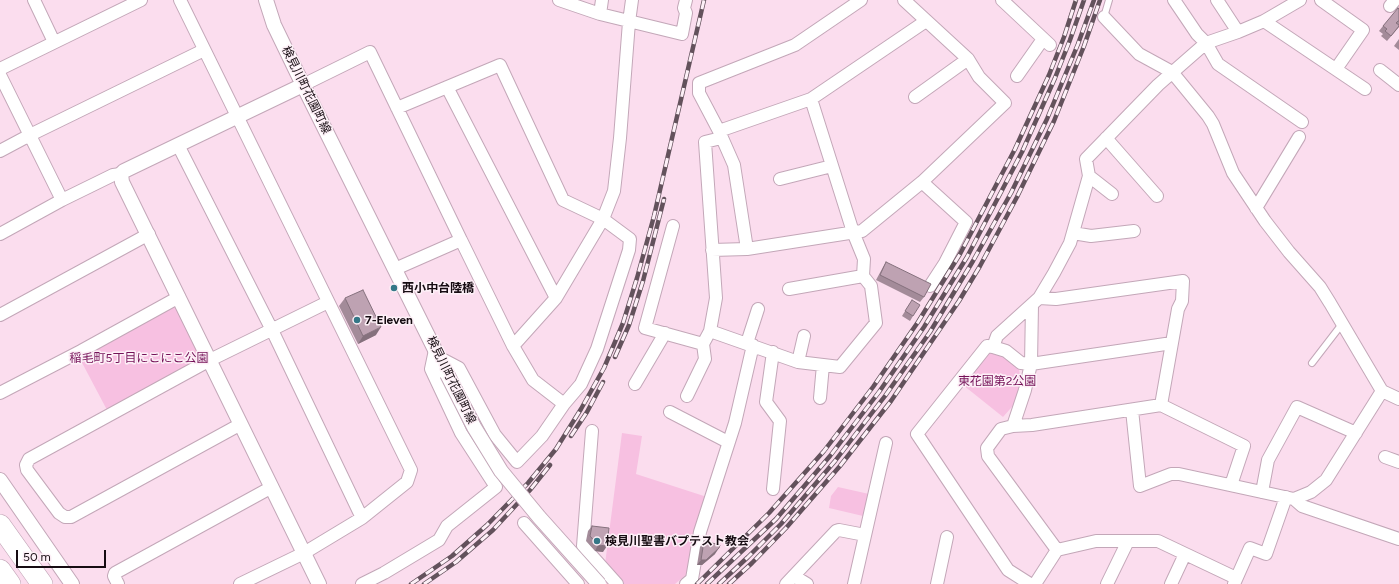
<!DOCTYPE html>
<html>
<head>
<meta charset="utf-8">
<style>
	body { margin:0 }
	#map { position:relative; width:1399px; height:584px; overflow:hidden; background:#fbddee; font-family:Figtree,sans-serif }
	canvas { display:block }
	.scale { position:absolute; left:16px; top:550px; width:90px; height:18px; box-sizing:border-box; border:2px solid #160c12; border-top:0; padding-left:5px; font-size:12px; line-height:14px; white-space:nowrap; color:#160c12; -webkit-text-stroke:3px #fdf0f7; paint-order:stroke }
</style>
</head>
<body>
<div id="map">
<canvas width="1399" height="584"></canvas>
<div class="scale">50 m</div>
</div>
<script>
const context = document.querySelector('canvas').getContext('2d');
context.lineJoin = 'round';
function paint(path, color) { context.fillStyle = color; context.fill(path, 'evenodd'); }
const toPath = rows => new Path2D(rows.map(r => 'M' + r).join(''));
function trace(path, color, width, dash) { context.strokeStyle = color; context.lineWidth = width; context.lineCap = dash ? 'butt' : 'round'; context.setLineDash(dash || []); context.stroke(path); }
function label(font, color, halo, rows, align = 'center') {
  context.font = font + ' Figtree,"Noto Sans JP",sans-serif'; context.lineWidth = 3; context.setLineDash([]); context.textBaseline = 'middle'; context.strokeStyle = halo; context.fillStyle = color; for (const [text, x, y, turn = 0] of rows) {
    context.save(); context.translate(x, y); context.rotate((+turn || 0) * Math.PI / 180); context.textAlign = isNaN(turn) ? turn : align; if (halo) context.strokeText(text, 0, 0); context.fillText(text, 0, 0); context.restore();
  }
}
paint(toPath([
	[171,307,177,308,199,351,198,360,107,410,79,357],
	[990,353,1004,354,1018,364,1022,386,1018,400,1003,417,963,385],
	[622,433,642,436,636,474,707,497,689,572,675,584,623,584,605,564],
	[838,487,869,494,863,516,829,508,831,496]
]), '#f7c0e1');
const service = toPath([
	[1104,17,1109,0],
	[1312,363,1342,324]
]);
const minor = toPath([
	[34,0,54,42],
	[180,0,411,470,407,482,362,518,304,553,240,584],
	[559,0,600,14,682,34,686,13,684,8,686,0],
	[1002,0,1050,45],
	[1174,0,1197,34,1206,43,1218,64,1302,122],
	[1217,0,1238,32],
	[1321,0,1363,30,1336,69],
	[1390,6,1395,0],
	[600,14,602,0],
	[1104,17,1139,54,1172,72,1208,116,1213,124,1233,173,1265,221,1289,252,1320,287,1330,303,1382,391,1399,399],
	[1264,21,1365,89],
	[0,69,141,0],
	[1380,70,1399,85],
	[0,75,62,200],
	[1017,76,1043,39],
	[303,85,370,52,461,240],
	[447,87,556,298],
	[915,97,968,59],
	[397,108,500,65,563,200,603,219,630,239,629,250,597,349,581,384,564,404,542,436,517,462,495,435,459,368,440,358],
	[719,131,811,99,926,21],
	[1106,138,1157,196],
	[178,145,272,330,362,518],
	[0,151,30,135,204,50],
	[1089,176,1112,194],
	[780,179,832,166],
	[922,182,966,222,945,263,930,286],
	[1256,208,1299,137],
	[673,226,645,328,703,344],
	[1073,233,1091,236,1134,231],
	[0,234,62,200,113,175,121,174],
	[747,249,734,165,719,131,699,93,699,83,795,45,861,0],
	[712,250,747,249,862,231,922,182,1005,103,979,77,968,59,904,0],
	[395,269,461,240,513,346,533,380,564,404],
	[789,289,863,276],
	[1039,298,1056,299,1183,281,1182,301,1178,309,1161,405],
	[1032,305,1031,364,1025,390,1013,426,1001,429,987,448,988,456,1057,550],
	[0,315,149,234],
	[710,331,798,362,840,367,876,323,871,286,863,276,864,259,853,232,811,99],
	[747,343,758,309],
	[513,346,556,298,603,219,614,191,620,138,629,22,632,0],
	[993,347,1006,351,1021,363,1031,364,1172,343],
	[798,362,804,336],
	[635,384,665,333],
	[0,393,81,351,179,297],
	[687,396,705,359,703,344,710,331,716,298,705,142,721,138],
	[820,398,823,365],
	[1132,410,1140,486,1171,474,1179,474,1294,499,1311,492,1326,480,1382,391],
	[670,412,728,442],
	[241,424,71,517,65,517,59,513,27,470,26,465,29,459,210,360,328,302],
	[1013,426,1032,425,1161,405,1244,446,1231,485],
	[592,431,583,546,617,584],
	[1385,457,1399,462],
	[773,489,780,421,766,402,773,352],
	[1262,492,1268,460,1297,407,1356,433],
	[1294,499,1302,506,1399,539],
	[524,523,578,584],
	[794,576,807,584],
	[118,584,114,576,115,573,272,487],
	[362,584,384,573,439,540,447,526,496,487,461,433,431,369,435,350],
	[686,584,692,579,700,532,735,423,753,345],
	[786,584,836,531,839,530,865,535],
	[854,584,886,443],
	[937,584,947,537],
	[1030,584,1008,570,917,434,987,346,993,347,997,336,1039,298,1054,273,1070,243,1089,176,1086,159,1158,85,1206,43,1238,32,1264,21,1300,0],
	[1035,584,1057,550,1096,541,1158,541,1236,578],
	[1107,584,1128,541],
	[1171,584,1185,554],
	[1234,584,1250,548,1266,554,1286,497]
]);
const tertiary = toPath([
	[266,0,274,25,303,85,447,374],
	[303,85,178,145,124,171,121,174,122,182,319,584],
	[0,480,72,584]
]);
const motorway = toPath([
	[0,525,42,584],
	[0,570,10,584]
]);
trace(service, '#c3a7b8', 8);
trace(minor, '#c3a7b8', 14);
trace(tertiary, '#c3a7b8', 16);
trace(motorway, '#c3a7b8', 22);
trace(service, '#fff', 6);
trace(minor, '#fff', 12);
trace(tertiary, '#fff', 14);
trace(motorway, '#fff', 21);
const rail = toPath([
	[615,357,629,325,643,281,664,199],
	[571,436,587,412,603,382],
	[411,584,452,556,487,525,528,483,556,449,581,409,604,368,623,323,637,278,654,216,704,0],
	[424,584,456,562,493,530,530,490,550,465],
	[697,584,769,513,824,451,873,387,918,322,960,254,1015,149,1049,75,1064,37,1076,0],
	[707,584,776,519,830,456,879,392,924,327,967,257,1022,152,1055,78,1070,40,1084,0],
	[719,584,748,557,781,524,835,461,885,396,930,332,973,261,1011,193,1047,119,1078,44,1094,0],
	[729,584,752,563,786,528,840,466,891,401,959,301,980,266,1017,197,1054,121,1084,46,1100,0]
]);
trace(rail, '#63525c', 4.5);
trace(rail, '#fdf0f7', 3, [9]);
const tertiaryBridge = toPath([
	[447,374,474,427,501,471,539,517,599,584]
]);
trace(tertiaryBridge, '#c3a7b8', 16, []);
trace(tertiaryBridge, '#fff', 14);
paint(toPath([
	[1399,9,1399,27,1387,41,1381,36,1383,34,1379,31,1383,26],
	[1399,39,1399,50,1394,46],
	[886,262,924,297,920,302,876,280,883,267],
	[345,298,376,335,358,344,339,306],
	[912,300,913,316,910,321,902,316],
	[592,526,603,552,595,551,586,541,588,531],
	[704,541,715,554,702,565,697,565,700,547]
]), '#a38b99');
paint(toPath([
	[381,327,376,335,358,344,363,336],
	[598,545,607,546,603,552,595,551],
	[719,548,715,554,702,565,697,565,701,560]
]), '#85717d');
const building = toPath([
	[1398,8,1399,9,1399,21,1398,21,1396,23,1399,25,1399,26,1391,36,1385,31,1387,29,1383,26,1398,8],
	[886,262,931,284,924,297,880,275,886,262],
	[363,290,381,327,363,336,345,298,363,290],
	[912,300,920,305,913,316,905,311,912,300],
	[592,526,609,528,607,546,598,545,590,536,592,526],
	[704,541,720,545,719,548,706,560,701,560,704,541]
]);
paint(building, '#bea2b2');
trace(building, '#85717d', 1);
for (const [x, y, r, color] of [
	[394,288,4,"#347787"],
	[357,320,4,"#347787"],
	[597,541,4,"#347787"]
]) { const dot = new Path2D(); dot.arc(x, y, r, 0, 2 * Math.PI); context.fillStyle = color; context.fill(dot); trace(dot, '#fdf0f7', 1.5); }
label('12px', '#160c12', '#fdf0f7', [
	["検見川町花園町線",306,90,64],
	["検見川町花園町線",451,380,64]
]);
label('bold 12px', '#160c12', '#fdf0f7', [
	["西小中台陸橋",402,288],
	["7-Eleven",365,320],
	["検見川聖書バプテスト教会",605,541]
], 'left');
label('12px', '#741158', '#fdf0f7', [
	["稲毛町5丁目にこにこ公園",139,358],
	["東花園第2公園",997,381]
]);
</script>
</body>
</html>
